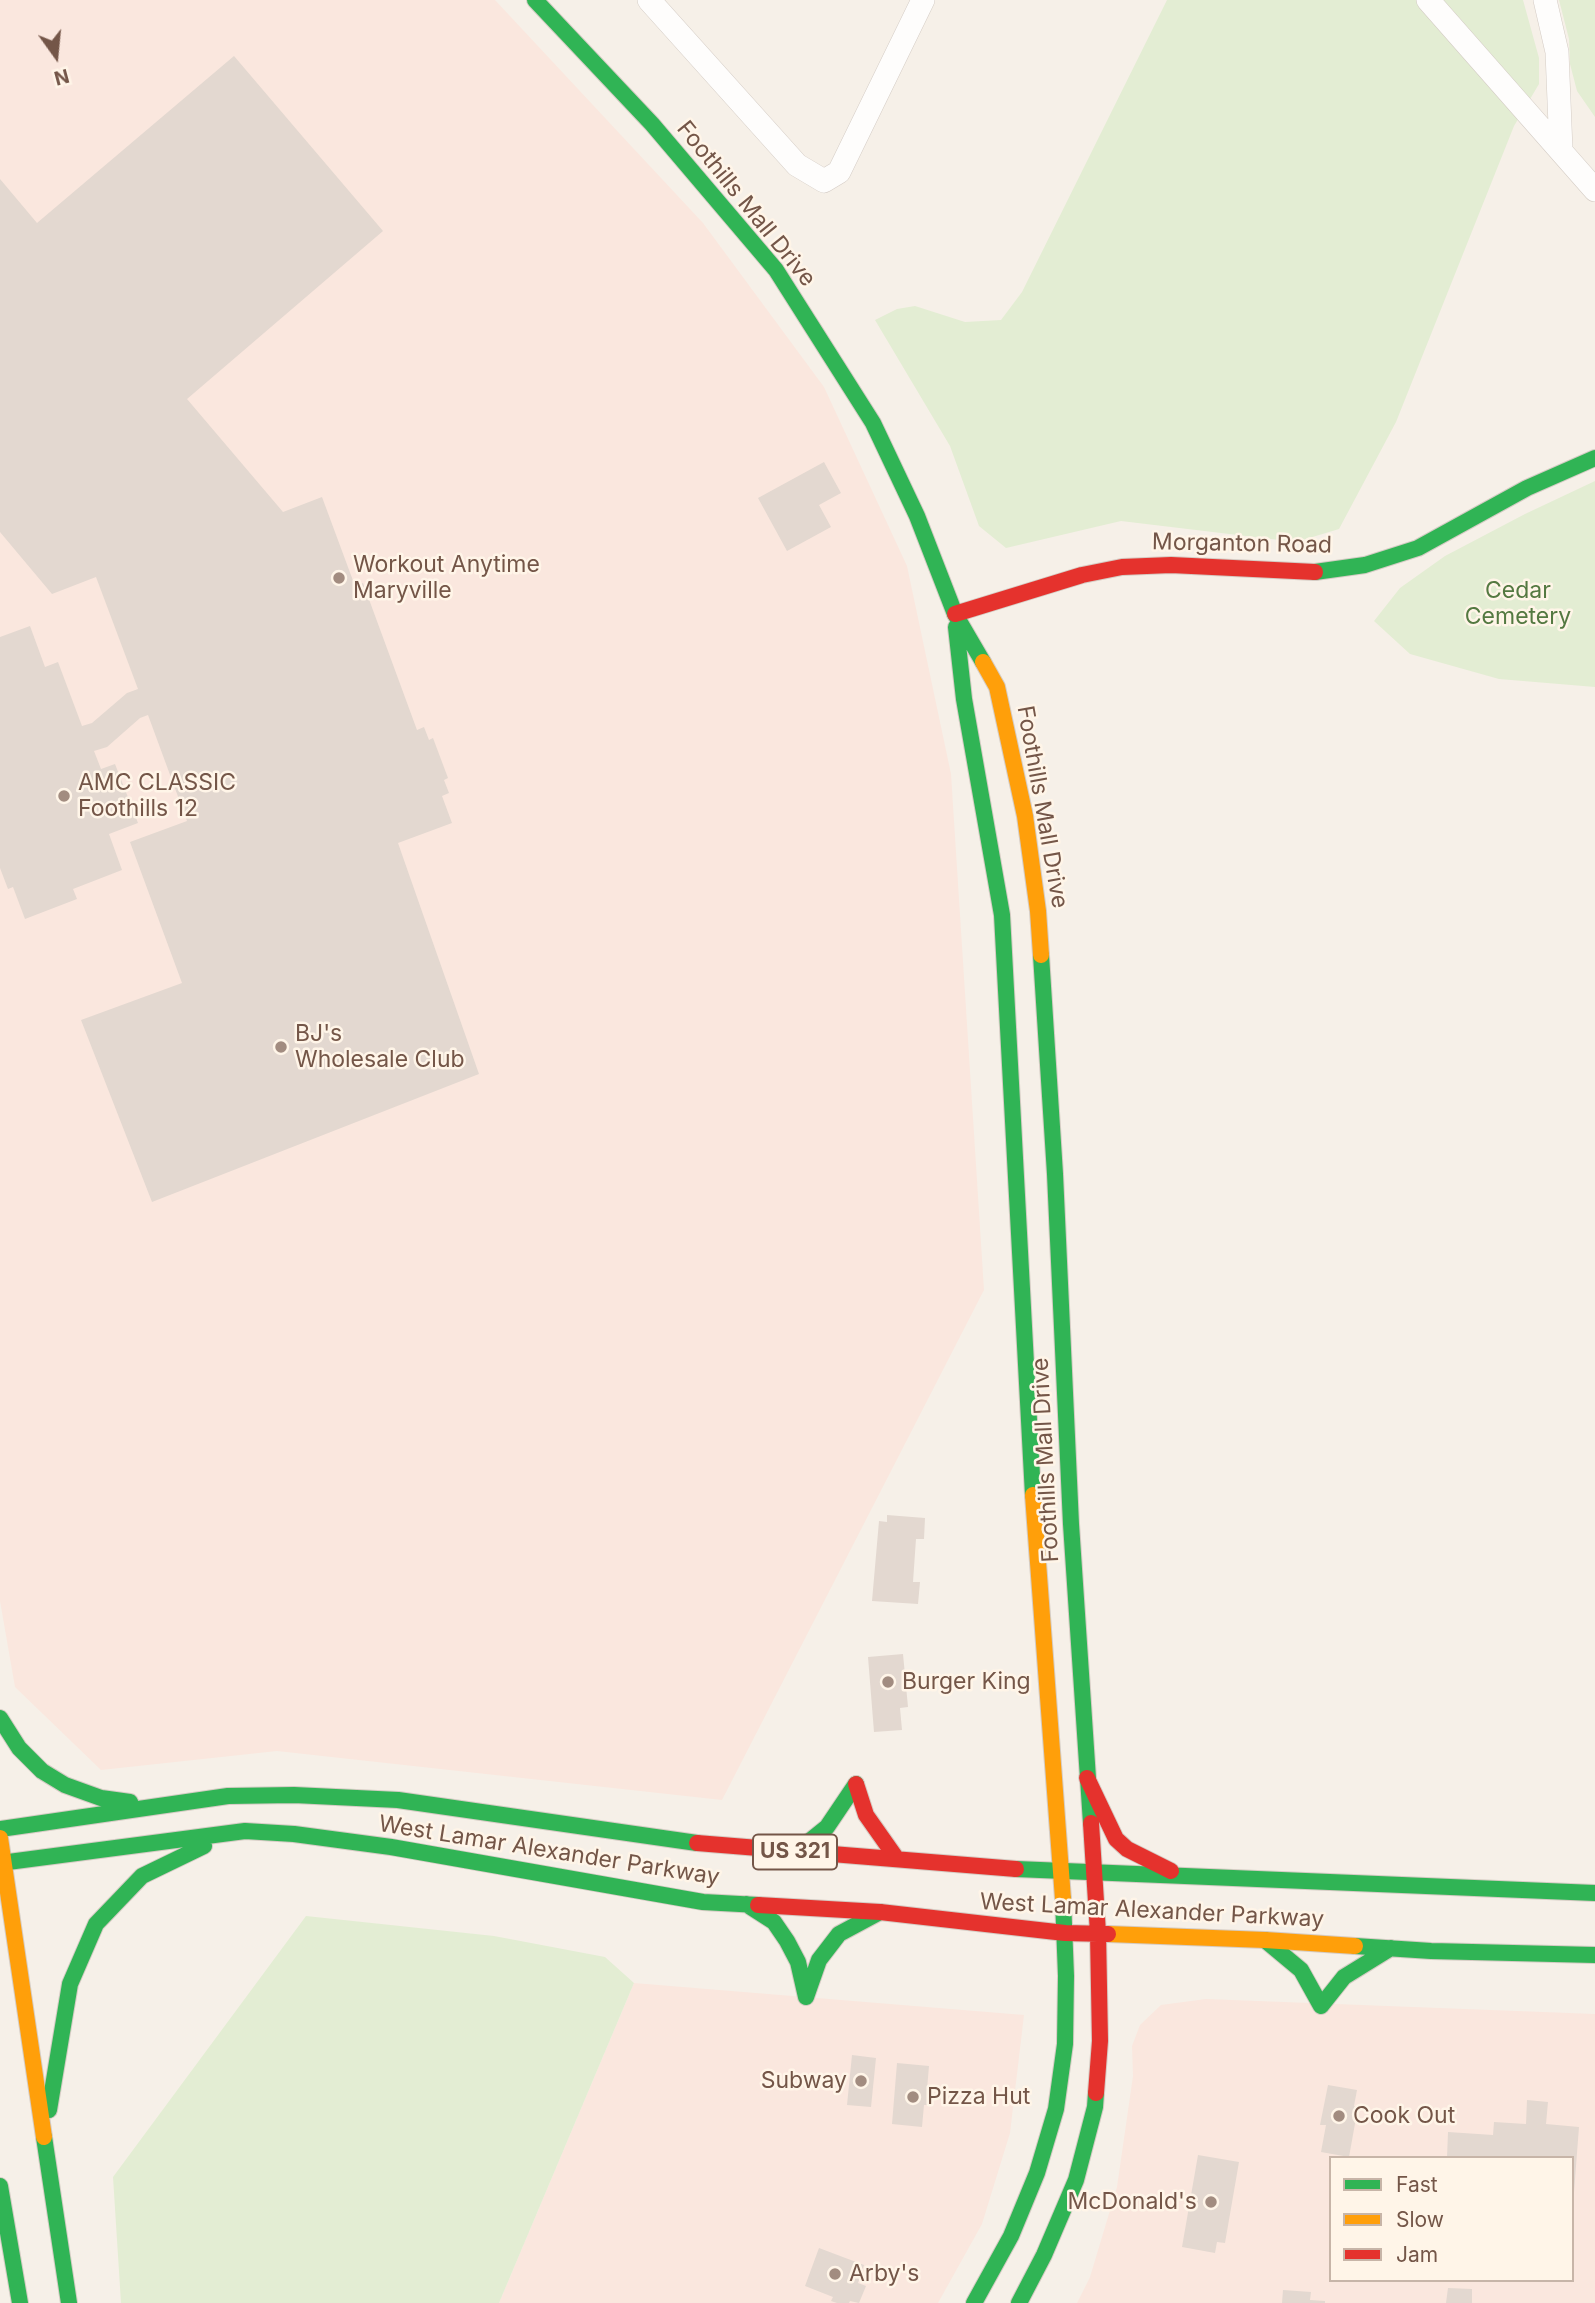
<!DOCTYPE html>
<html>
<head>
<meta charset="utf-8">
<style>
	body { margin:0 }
	#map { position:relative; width:1595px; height:2303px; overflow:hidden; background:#f6f0e8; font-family:Inter,sans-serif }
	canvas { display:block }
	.legend { position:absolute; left:1329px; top:2156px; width:245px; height:126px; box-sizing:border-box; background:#fff5e8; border:2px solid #c7b5a8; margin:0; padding:9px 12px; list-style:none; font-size:21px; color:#745648 }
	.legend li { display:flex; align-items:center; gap:14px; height:35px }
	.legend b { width:35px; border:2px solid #c7b5a8 }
	.north { position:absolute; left:21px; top:21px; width:70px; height:70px; -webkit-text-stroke:5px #fff5e8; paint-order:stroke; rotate:165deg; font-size:19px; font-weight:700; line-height:28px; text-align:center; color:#745648 }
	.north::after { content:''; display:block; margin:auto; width:24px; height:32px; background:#745648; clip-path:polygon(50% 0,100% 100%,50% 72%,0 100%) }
</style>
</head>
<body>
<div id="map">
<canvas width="1595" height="2303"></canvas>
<ul class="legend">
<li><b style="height:9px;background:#30b455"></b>Fast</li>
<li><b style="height:9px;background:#ff9f0a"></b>Slow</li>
<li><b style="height:9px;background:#e5322d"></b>Jam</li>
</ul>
<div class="north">N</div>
</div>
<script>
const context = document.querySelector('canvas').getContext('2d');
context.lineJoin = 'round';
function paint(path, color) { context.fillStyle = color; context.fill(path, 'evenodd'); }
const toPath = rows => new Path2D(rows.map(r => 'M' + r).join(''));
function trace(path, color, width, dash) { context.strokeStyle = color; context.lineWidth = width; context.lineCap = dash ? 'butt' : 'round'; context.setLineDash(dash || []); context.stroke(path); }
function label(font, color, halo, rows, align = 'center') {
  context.font = font + ' Inter,sans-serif'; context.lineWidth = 5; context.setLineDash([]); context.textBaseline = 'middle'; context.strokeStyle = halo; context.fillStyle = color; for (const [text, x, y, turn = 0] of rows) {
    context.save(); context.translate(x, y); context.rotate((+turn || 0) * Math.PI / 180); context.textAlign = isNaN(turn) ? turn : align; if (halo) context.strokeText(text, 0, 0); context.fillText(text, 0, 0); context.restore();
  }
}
paint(toPath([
	[0,0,495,0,703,223,824,387,907,566,951,774,984,1290,722,1800,277,1751,101,1770,15,1687,0,1601],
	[634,1983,1024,2015,1010,2133,982,2224,938,2303,499,2303],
	[1206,1999,1595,2014,1595,2303,1077,2303,1090,2277,1117,2187,1133,2076,1132,2046,1140,2025,1161,2005],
	[1331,2158,1572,2158,1572,2280,1331,2280]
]), '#fae7de');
paint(toPath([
	[1167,0,1523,0,1539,58,1539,84,1514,126,1396,422,1339,529,1296,542,1121,521,1006,548,979,526,950,446,875,320,897,309,915,306,965,322,1001,320,1022,292],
	[1559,0,1595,0,1595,117,1577,91,1570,64,1569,39],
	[1595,481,1595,687,1499,679,1410,654,1374,621,1400,588,1445,556,1525,514],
	[306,1916,494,1936,605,1957,634,1983,499,2303,121,2303,113,2177]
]), '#e3edd3');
paint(toPath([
	[234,56,383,231,187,399,283,512,322,497,355,586,363,583,417,730,424,727,429,740,433,738,448,778,444,780,449,793,442,796,452,823,398,843,479,1074,152,1202,81,1020,182,983,130,842,187,821,148,715,140,718,107,747,94,751,101,769,115,764,138,823,109,834,122,870,73,889,77,899,25,919,13,887,8,889,0,868,0,637,30,626,45,667,58,662,82,726,92,723,127,693,138,689,96,577,52,594,0,532,0,179,37,223],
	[824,462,841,493,819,505,831,527,787,551,758,498],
	[887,1515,925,1518,924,1539,916,1539,913,1582,920,1582,918,1604,872,1601,879,1521,887,1522],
	[903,1654,908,1707,900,1708,902,1730,874,1732,868,1657],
	[852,2055,876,2058,871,2107,847,2105],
	[897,2063,929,2066,927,2089,933,2089,932,2105,924,2105,922,2127,892,2124],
	[1328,2085,1357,2090,1354,2106,1358,2107,1349,2157,1321,2152,1326,2125,1320,2125],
	[1527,2100,1548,2102,1546,2124,1579,2127,1574,2192,1572,2192,1572,2158,1447,2158,1448,2132,1493,2135,1494,2122,1526,2124],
	[1198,2155,1239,2162,1225,2243,1217,2242,1215,2253,1182,2247],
	[819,2248,864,2265,858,2283,866,2286,859,2303,850,2301,849,2303,837,2303,831,2301,833,2297,805,2286],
	[1448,2288,1472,2289,1472,2303,1446,2303],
	[1283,2290,1311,2292,1310,2300,1325,2301,1325,2303,1282,2303]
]), '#e3d8d0');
const street = toPath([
	[649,0,797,165,824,181,839,172,923,0],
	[1428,0,1595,190],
	[1545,0,1557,52,1561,150]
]);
const fast = toPath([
	[535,0,652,124,776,270,873,423,917,516,955,614,983,662],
	[1315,572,1365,565,1418,548,1527,488,1595,458],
	[956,627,964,699,1002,915,1033,1495],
	[1041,955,1055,1174,1071,1524,1091,1823],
	[0,1718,19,1748,42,1771,65,1785,101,1798,130,1802],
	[0,1829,228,1796,294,1795,398,1800,697,1843],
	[796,1852,827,1827,856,1784],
	[0,1863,245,1831,294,1834,391,1847,703,1902,758,1905],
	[1016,1869,1595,1893],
	[746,1904,774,1922,787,1941,798,1962,806,1997],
	[1265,1940,1301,1970,1321,2006],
	[1355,1946,1431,1951,1595,1955],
	[806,1997,819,1960,839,1934,880,1912],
	[1321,2006,1344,1977,1391,1948],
	[49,2110,70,1984,96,1924,142,1876,204,1846],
	[44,2137,69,2303],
	[0,2186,20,2303],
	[974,2303,1011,2236,1037,2173,1056,2109,1065,2044,1066,1976,1063,1899],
	[1019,2303,1044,2255,1076,2180,1095,2107,1096,2093]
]);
const slow = toPath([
	[983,662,997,687,1025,816,1038,911,1041,955],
	[1033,1495,1063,1899],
	[0,1838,44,2137],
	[1108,1934,1265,1940,1355,1946]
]);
const jam = toPath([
	[955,614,1082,575,1122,567,1171,565,1315,572],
	[1087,1778,1116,1839,1127,1849,1171,1871],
	[856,1784,866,1815,897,1859],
	[1091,1823,1098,1933,1100,2041,1096,2093],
	[697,1843,1016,1869],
	[758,1905,880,1912,1065,1933,1108,1934]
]);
trace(street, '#d4ccc5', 24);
trace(fast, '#d5ccc4', 18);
trace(slow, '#d5ccc4', 18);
trace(jam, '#d5ccc4', 18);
trace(street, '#fefdfc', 23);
trace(fast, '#30b455', 16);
trace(slow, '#ff9f0a', 16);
trace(jam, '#e5322d', 16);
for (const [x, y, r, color] of [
	[339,578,7,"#a28c80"],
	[64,796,7,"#a28c80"],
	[281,1047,7,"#a28c80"],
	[888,1682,7,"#a28c80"],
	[861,2081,7,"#a28c80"],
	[913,2097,7,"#a28c80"],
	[1339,2116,7,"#a28c80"],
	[1211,2202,7,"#a28c80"],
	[835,2274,7,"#a28c80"]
]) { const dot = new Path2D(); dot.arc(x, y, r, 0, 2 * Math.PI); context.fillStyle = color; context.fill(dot); trace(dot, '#fff5e8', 2.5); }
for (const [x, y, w] of [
	[795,1852,84]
]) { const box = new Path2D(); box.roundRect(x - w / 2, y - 17.5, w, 35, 5); context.fillStyle = '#fff5e8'; context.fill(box); trace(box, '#745648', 2); }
label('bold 21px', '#745648', null, [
	["US 321",795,1852]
]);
label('23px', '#745648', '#fff5e8', [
	["Foothills Mall Drive",746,204,51],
	["Morganton Road",1242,544,1],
	["Foothills Mall Drive",1042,807,80],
	["Foothills Mall Drive",1046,1460,-93],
	["West Lamar Alexander Parkway",549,1851,9],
	["West Lamar Alexander Parkway",1152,1911,3]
]);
label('23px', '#745648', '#fff5e8', [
	["Workout Anytime",353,565],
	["Maryville",353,591],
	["AMC CLASSIC",78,783],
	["Foothills 12",78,809],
	["BJ's",295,1034],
	["Wholesale Club",295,1060],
	["Burger King",902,1682],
	["Subway",847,2081,"right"],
	["Pizza Hut",927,2097],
	["Cook Out",1353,2116],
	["McDonald's",1197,2202,"right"],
	["Arby's",849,2274]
], 'left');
label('23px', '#547941', '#fff5e8', [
	["Cedar",1518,591],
	["Cemetery",1518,617]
]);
</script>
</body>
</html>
